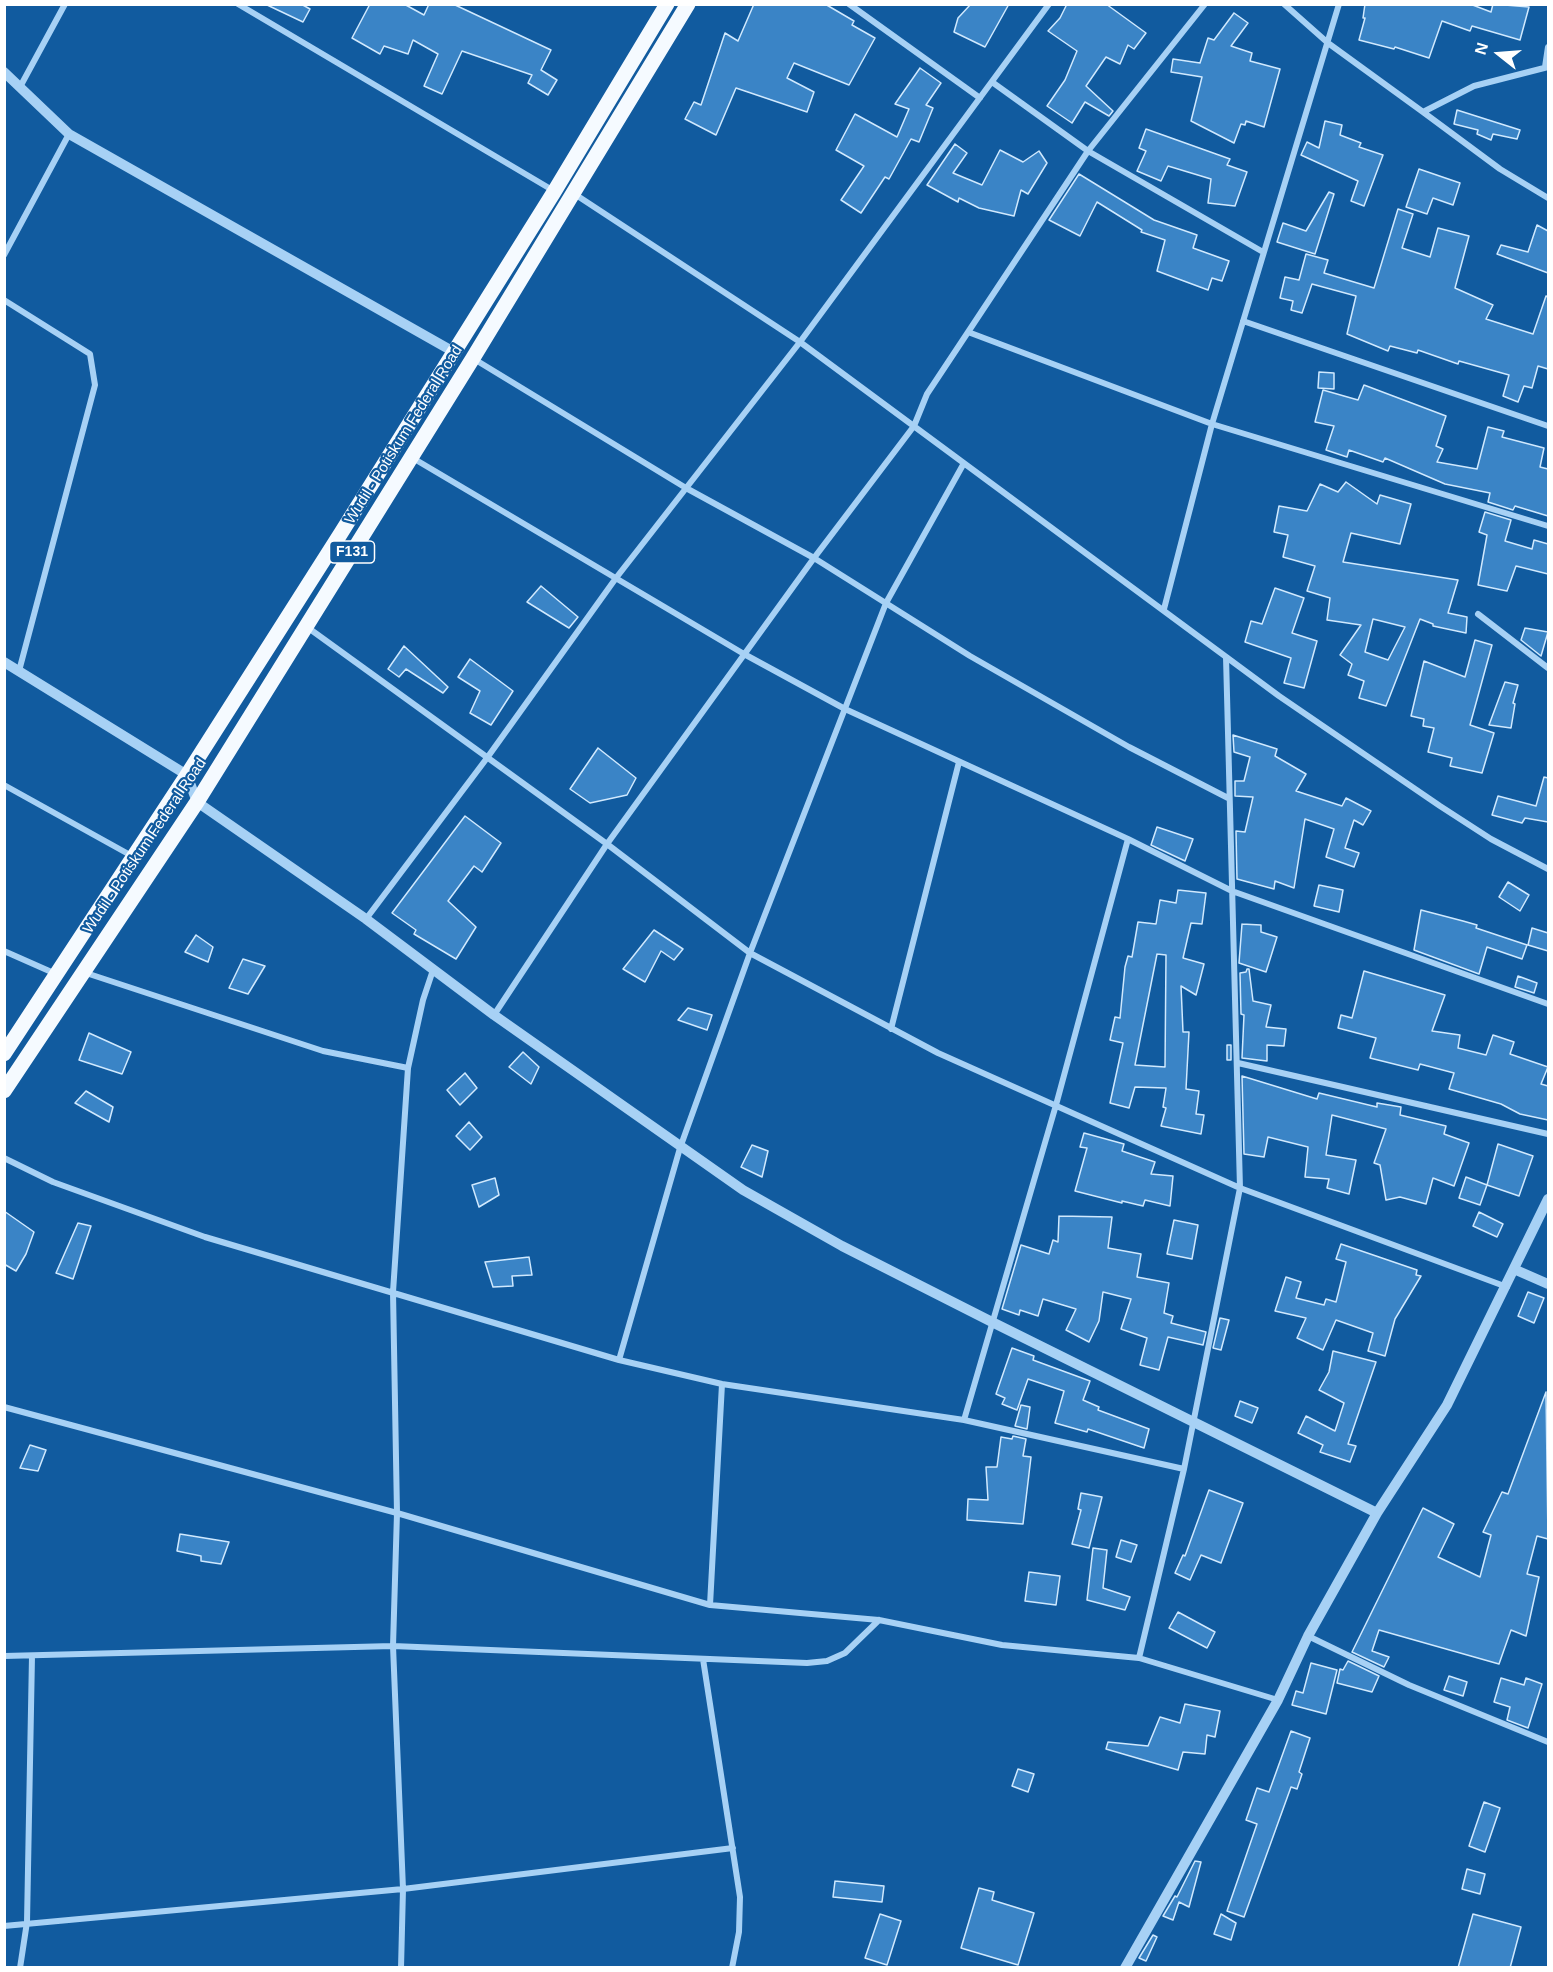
<!DOCTYPE html>
<html>
<head>
<meta charset="utf-8">
<style>
	body { margin:0 }
	#map { position:relative; width:1553px; height:1972px; overflow:hidden; background:#115b9f; font-family:Arial,sans-serif }
	canvas { display:block }
	.frame { position:absolute; inset:0; border:6px solid #fff; pointer-events:none }
	.north { position:absolute; left:1469px; top:24px; width:60px; height:60px; -webkit-text-stroke:4px #115b9f; paint-order:stroke; rotate:287deg; font-size:16px; font-weight:700; line-height:24px; text-align:center; color:#fff }
	.north::after { content:''; display:block; margin:auto; width:21px; height:27px; background:#fff; clip-path:polygon(50% 0,100% 100%,50% 72%,0 100%) }
</style>
</head>
<body>
<div id="map">
<canvas width="1553" height="1972"></canvas>
<div class="frame"></div>
<div class="north">N</div>
</div>
<script>
const context = document.querySelector('canvas').getContext('2d');
context.lineJoin = 'round';
function paint(path, color) { context.fillStyle = color; context.fill(path, 'evenodd'); }
const toPath = rows => new Path2D(rows.map(r => 'M' + r).join(''));
function trace(path, color, width, dash) { context.strokeStyle = color; context.lineWidth = width; context.lineCap = dash ? 'butt' : 'round'; context.setLineDash(dash || []); context.stroke(path); }
function label(font, color, halo, rows, align = 'center') {
  context.font = font + ' Arial,sans-serif'; context.lineWidth = 4.5; context.setLineDash([]); context.textBaseline = 'middle'; context.strokeStyle = halo; context.fillStyle = color; for (const [text, x, y, turn = 0] of rows) {
    context.save(); context.translate(x, y); context.rotate((+turn || 0) * Math.PI / 180); context.textAlign = isNaN(turn) ? turn : align; if (halo) context.strokeText(text, 0, 0); context.fillText(text, 0, 0); context.restore();
  }
}
const building = toPath([
	[265,4,301,4,310,9,303,22,265,4],
	[370,4,404,4,424,15,429,4,453,4,551,50,541,70,557,80,548,95,528,83,532,75,462,51,442,94,424,86,438,54,413,40,408,54,384,46,380,54,352,38,370,4],
	[754,4,825,4,854,21,852,25,875,38,849,85,794,63,787,78,814,92,807,112,736,88,716,135,685,119,694,102,701,105,725,33,738,41,754,4],
	[971,4,1009,4,985,47,954,32,958,18,971,4],
	[1067,4,1106,4,1146,33,1134,49,1128,45,1120,64,1106,57,1086,86,1113,111,1109,116,1085,102,1072,123,1047,106,1065,80,1077,51,1048,31,1060,18,1067,4],
	[1365,4,1470,4,1491,12,1493,4,1529,7,1520,40,1472,26,1470,31,1442,21,1429,58,1395,47,1394,49,1359,40,1365,18,1363,18,1365,4],
	[1234,13,1248,23,1231,46,1252,53,1250,61,1280,69,1264,127,1246,121,1245,125,1241,124,1234,143,1191,121,1202,77,1171,72,1173,59,1200,63,1208,38,1214,40,1234,13],
	[920,68,941,83,926,105,933,108,919,142,911,139,889,179,885,177,861,213,841,200,864,166,836,150,855,114,897,137,909,109,895,104,920,68],
	[1457,110,1520,130,1517,139,1493,134,1491,140,1477,134,1478,130,1454,124,1457,110],
	[1325,121,1342,125,1340,135,1361,143,1359,147,1383,155,1364,206,1351,201,1358,181,1301,155,1307,142,1319,148,1325,121],
	[1146,129,1230,159,1227,165,1247,172,1235,206,1208,203,1211,179,1168,166,1161,181,1137,171,1146,151,1139,148,1146,129],
	[955,144,967,153,953,173,982,185,1000,150,1023,162,1039,151,1047,163,1028,194,1021,190,1014,216,979,208,959,198,958,202,927,185,955,144],
	[1419,169,1460,183,1453,205,1433,198,1427,214,1406,207,1419,169],
	[1079,174,1154,220,1197,235,1193,248,1229,261,1222,281,1212,278,1208,290,1157,271,1165,240,1141,232,1142,230,1097,202,1080,236,1049,220,1079,174],
	[1329,192,1334,194,1315,254,1277,242,1283,223,1306,231,1329,192],
	[1398,209,1413,214,1402,248,1430,257,1438,228,1469,236,1455,288,1493,305,1486,319,1533,334,1546,296,1548,297,1548,369,1538,366,1532,388,1524,386,1518,402,1503,396,1509,375,1459,361,1458,364,1418,350,1417,353,1390,346,1388,351,1347,334,1356,296,1312,284,1302,313,1291,310,1293,301,1280,298,1285,277,1299,280,1306,254,1328,260,1324,273,1374,288,1398,209],
	[1537,225,1548,231,1548,273,1497,254,1501,245,1528,252,1537,225],
	[1319,372,1334,373,1334,389,1318,388,1319,372],
	[1364,385,1446,416,1436,446,1443,449,1437,462,1477,469,1488,427,1504,431,1502,437,1544,448,1540,467,1548,469,1548,516,1515,506,1513,510,1488,502,1490,493,1445,484,1385,458,1383,462,1349,450,1347,457,1326,450,1334,426,1315,422,1323,390,1358,400,1364,385],
	[1346,482,1377,504,1380,495,1411,504,1400,544,1351,533,1343,562,1458,580,1448,613,1467,617,1466,633,1433,626,1433,624,1420,619,1386,706,1359,698,1364,681,1348,675,1352,664,1340,655,1361,625,1327,620,1330,598,1307,591,1315,566,1283,557,1288,535,1274,532,1279,506,1307,511,1320,484,1338,492,1346,482],
	[1373,619,1405,627,1388,660,1365,652,1373,619],
	[1485,512,1511,520,1505,541,1532,549,1534,540,1548,544,1548,574,1516,566,1507,591,1478,585,1487,535,1479,532,1485,512],
	[541,586,578,617,569,628,527,602,541,586],
	[1275,588,1304,598,1292,633,1317,641,1304,688,1284,683,1291,658,1245,642,1251,621,1262,624,1275,588],
	[1525,628,1548,632,1541,656,1521,640,1525,628],
	[1475,640,1492,645,1470,725,1494,733,1482,773,1450,766,1452,758,1428,752,1434,728,1423,726,1424,719,1411,716,1424,661,1465,677,1475,640],
	[404,646,448,687,443,693,406,669,399,677,388,669,404,646],
	[470,659,513,691,491,725,470,713,480,691,458,677,470,659],
	[1505,682,1518,685,1513,703,1515,704,1511,728,1489,725,1505,682],
	[1233,735,1277,749,1275,756,1306,774,1296,791,1342,806,1346,798,1371,811,1363,825,1354,820,1345,848,1359,853,1354,867,1326,857,1334,829,1305,819,1294,888,1275,881,1274,889,1237,879,1236,831,1245,832,1253,797,1235,796,1235,781,1244,781,1250,757,1234,752,1233,735],
	[598,748,636,778,627,795,590,803,570,789,598,748],
	[1544,777,1548,778,1548,822,1525,818,1522,823,1492,815,1498,796,1536,806,1544,777],
	[465,816,501,843,482,872,474,866,448,901,476,927,456,959,414,934,416,930,392,913,465,816],
	[1157,827,1193,839,1185,861,1151,845,1157,827],
	[1508,882,1529,895,1520,911,1499,897,1508,882],
	[1319,885,1343,890,1339,912,1314,906,1319,885],
	[1178,890,1206,893,1202,924,1191,923,1183,958,1204,964,1196,995,1181,986,1183,1032,1189,1032,1186,1089,1199,1091,1196,1114,1204,1115,1201,1134,1161,1126,1166,1108,1163,1107,1166,1088,1135,1087,1129,1108,1110,1103,1123,1043,1110,1040,1115,1017,1120,1018,1125,967,1128,956,1132,957,1138,922,1156,924,1160,900,1176,903,1178,890],
	[1157,954,1166,955,1165,1067,1135,1065,1157,954],
	[1421,910,1463,921,1477,925,1476,928,1527,945,1522,959,1487,947,1479,974,1414,950,1421,910],
	[1242,924,1261,925,1261,932,1277,937,1266,972,1239,963,1242,924],
	[1532,928,1548,933,1548,951,1528,945,1532,928],
	[654,930,683,949,674,960,661,951,645,982,623,969,654,930],
	[196,935,213,947,208,962,185,952,196,935],
	[243,959,265,966,248,994,229,988,243,959],
	[1247,969,1249,969,1253,1001,1271,1005,1266,1027,1286,1029,1284,1046,1267,1045,1267,1061,1242,1058,1244,1015,1241,1014,1240,973,1246,972,1247,969],
	[1364,971,1445,995,1432,1031,1460,1035,1458,1048,1486,1055,1493,1035,1514,1042,1510,1054,1548,1067,1541,1084,1548,1086,1548,1120,1520,1114,1501,1104,1449,1089,1454,1073,1420,1064,1418,1070,1370,1058,1376,1038,1338,1028,1341,1015,1352,1018,1364,971],
	[1518,976,1537,983,1534,993,1515,987,1518,976],
	[688,1008,712,1015,707,1030,678,1020,688,1008],
	[89,1033,131,1052,122,1074,79,1060,89,1033],
	[1227,1045,1231,1045,1231,1060,1227,1060,1227,1045],
	[523,1052,539,1067,531,1084,509,1067,523,1052],
	[465,1073,477,1088,460,1105,447,1090,465,1073],
	[1242,1076,1317,1099,1319,1093,1377,1107,1377,1103,1401,1107,1400,1115,1446,1126,1444,1134,1469,1143,1454,1186,1433,1178,1426,1204,1400,1197,1386,1200,1380,1165,1374,1163,1386,1129,1332,1115,1326,1155,1356,1160,1349,1194,1327,1188,1329,1179,1305,1177,1308,1147,1268,1137,1264,1157,1244,1154,1242,1076],
	[86,1091,113,1107,109,1122,75,1103,86,1091],
	[469,1122,482,1137,470,1150,456,1136,469,1122],
	[1084,1133,1124,1144,1122,1151,1155,1162,1151,1174,1173,1176,1170,1206,1145,1200,1143,1206,1122,1201,1122,1203,1075,1191,1087,1148,1080,1147,1084,1133],
	[1498,1144,1533,1156,1519,1196,1487,1185,1498,1144],
	[752,1145,768,1151,762,1177,741,1167,752,1145],
	[1466,1177,1487,1185,1480,1205,1459,1198,1466,1177],
	[495,1178,499,1195,479,1207,472,1185,495,1178],
	[4,1211,34,1232,26,1254,16,1271,4,1264,4,1211],
	[1479,1212,1503,1224,1497,1237,1473,1226,1479,1212],
	[1059,1216,1112,1217,1108,1248,1141,1254,1137,1277,1169,1283,1164,1313,1173,1316,1171,1323,1206,1332,1203,1345,1168,1337,1159,1370,1140,1365,1147,1338,1121,1329,1131,1299,1103,1292,1099,1321,1089,1342,1066,1330,1076,1309,1043,1299,1038,1316,1020,1310,1019,1315,1002,1309,1021,1245,1049,1254,1053,1240,1058,1242,1059,1216],
	[1174,1220,1198,1225,1192,1259,1167,1254,1174,1220],
	[78,1223,91,1226,73,1279,56,1273,78,1223],
	[1341,1244,1417,1270,1416,1275,1421,1276,1395,1319,1385,1356,1368,1351,1373,1333,1336,1320,1323,1350,1297,1338,1306,1318,1275,1311,1286,1277,1301,1282,1296,1298,1324,1305,1326,1299,1336,1302,1346,1262,1336,1259,1341,1244],
	[529,1257,532,1275,512,1276,513,1286,493,1287,485,1262,529,1257],
	[1528,1292,1544,1298,1534,1323,1518,1316,1528,1292],
	[1220,1318,1229,1320,1221,1350,1213,1348,1220,1318],
	[1012,1348,1034,1356,1033,1360,1090,1381,1083,1400,1099,1407,1098,1410,1149,1429,1144,1448,1088,1429,1087,1432,1055,1423,1064,1391,1028,1379,1017,1410,1002,1404,1005,1398,996,1394,1012,1348],
	[1333,1351,1376,1362,1348,1444,1356,1446,1350,1462,1320,1452,1323,1445,1298,1433,1306,1416,1335,1431,1344,1403,1319,1390,1329,1372,1333,1351],
	[1546,1392,1548,1539,1537,1536,1527,1574,1539,1577,1526,1636,1511,1630,1499,1664,1379,1630,1372,1651,1389,1657,1384,1667,1352,1652,1423,1508,1454,1524,1438,1557,1480,1577,1491,1535,1483,1532,1502,1492,1508,1494,1546,1392],
	[1240,1401,1258,1408,1252,1423,1235,1416,1240,1401],
	[1021,1405,1030,1407,1027,1429,1015,1426,1021,1405],
	[1013,1436,1026,1439,1023,1456,1031,1457,1023,1524,967,1520,968,1499,988,1500,986,1467,997,1467,1001,1437,1012,1439,1013,1436],
	[30,1445,46,1450,38,1471,20,1468,30,1445],
	[1209,1490,1243,1503,1221,1563,1201,1555,1190,1580,1175,1573,1183,1555,1185,1556,1209,1490],
	[1081,1493,1102,1497,1089,1548,1072,1544,1081,1510,1078,1509,1081,1493],
	[180,1534,229,1542,221,1564,201,1561,201,1556,177,1551,180,1534],
	[1121,1540,1137,1545,1131,1562,1116,1557,1121,1540],
	[1093,1548,1107,1550,1103,1588,1130,1597,1125,1610,1087,1600,1093,1548],
	[1029,1572,1060,1576,1056,1605,1025,1601,1029,1572],
	[1178,1612,1215,1632,1207,1648,1169,1628,1178,1612],
	[1348,1661,1379,1676,1372,1692,1337,1683,1340,1669,1343,1670,1348,1661],
	[1311,1663,1337,1670,1326,1714,1292,1705,1296,1691,1303,1693,1311,1663],
	[1449,1676,1467,1682,1463,1696,1444,1690,1449,1676],
	[1501,1678,1524,1685,1526,1678,1542,1684,1528,1728,1507,1720,1510,1707,1494,1702,1501,1678],
	[1185,1704,1220,1711,1215,1737,1207,1735,1205,1754,1183,1752,1178,1770,1106,1749,1108,1742,1148,1746,1160,1717,1180,1723,1185,1704],
	[1291,1731,1310,1738,1299,1772,1302,1774,1297,1789,1291,1787,1244,1917,1227,1911,1257,1824,1246,1820,1257,1788,1269,1792,1291,1731],
	[1018,1769,1034,1774,1028,1792,1012,1786,1018,1769],
	[1484,1802,1500,1808,1485,1852,1469,1846,1484,1802],
	[1195,1861,1201,1862,1189,1907,1179,1902,1173,1920,1163,1916,1175,1896,1177,1897,1195,1861],
	[1467,1869,1485,1874,1480,1894,1462,1889,1467,1869],
	[835,1881,884,1886,882,1902,833,1897,835,1881],
	[979,1888,994,1892,992,1900,1034,1913,1018,1965,961,1948,979,1888],
	[880,1914,901,1921,887,1965,865,1958,880,1914],
	[1221,1914,1236,1923,1231,1940,1214,1934,1221,1914],
	[1473,1914,1521,1927,1510,1968,1458,1968,1473,1914],
	[1153,1935,1157,1937,1146,1961,1139,1958,1153,1935]
]);
paint(building, '#3a84c6');
trace(building, '#d0e9fe', 1.5);
trace(toPath([
	[238,4,554,191],
	[849,4,980,98],
	[1284,4,1328,43,1423,112,1500,169,1548,198],
	[1545,67,1548,47],
	[992,82,1088,151,1263,252],
	[20,87,65,4],
	[1423,112,1474,86,1548,67],
	[573,193,800,342,1279,696,1440,806,1491,839,1548,869],
	[4,255,69,134],
	[4,300,90,354,95,385,19,671],
	[1243,321,1548,426],
	[968,332,1212,424,1548,526],
	[474,359,686,488,814,558,970,656,1129,747,1228,798],
	[411,457,744,654,845,709,1128,839,1232,891,1548,1004],
	[1164,609,1212,424,1339,4],
	[1478,614,1548,668],
	[307,627,607,844,750,953,938,1053,1240,1188,1507,1287],
	[4,785,132,856],
	[366,919,487,758,616,578,800,342,1049,4],
	[4,951,56,974],
	[83,972,323,1051,408,1068],
	[494,1015,607,844,814,558,914,426,927,394,1088,151,1205,4],
	[891,1029,959,762],
	[1238,1063,1548,1134],
	[4,1158,53,1182,205,1237,619,1360,722,1384,964,1420,1184,1469],
	[619,1360,680,1148,750,953,886,603,964,463],
	[4,1407,397,1513,710,1605,879,1620,1002,1645,1139,1658,1278,1700],
	[964,1420,1056,1105,1128,839],
	[710,1605,722,1384],
	[1308,1636,1409,1685,1548,1742],
	[4,1656,393,1646,807,1663,827,1661,845,1653,879,1620],
	[1139,1658,1184,1469,1240,1188,1226,657],
	[703,1659,740,1897,739,1932,732,1968],
	[4,1926,403,1889,733,1848],
	[20,1968,27,1922,32,1656],
	[401,1968,403,1889,393,1646,397,1513,393,1292,408,1068,423,1000,433,970]
]), '#a7d1f5', 6);
trace(toPath([
	[4,72,69,134,454,352],
	[4,662,187,775,197,802,366,919,494,1015,743,1190,842,1246,994,1323,1377,1513],
	[1516,1270,1548,1284],
	[1125,1968,1278,1700,1308,1636,1377,1513,1447,1405,1548,1199]
]), '#a7d1f5', 10);
trace(toPath([
	[4,1054,187,775,341,533,554,192,667,4],
	[4,1091,197,802,473,358,688,4]
]), '#f5faff', 15);
for (const [x, y, w] of [
	[352,552,45]
]) { const box = new Path2D(); box.roundRect(x - w / 2, y - 11, w, 22, 4.5); context.fillStyle = '#115b9f'; context.fill(box); trace(box, '#fff', 1.5); }
label('bold 14px', '#fff', null, [
	["F131",352,552]
]);
label('15px', '#fff', '#115b9f', [
	["Wudil - Potiskum Federal Road",404,435,-58],
	["Wudil - Potiskum Federal Road",145,846,-56]
]);
</script>
</body>
</html>
